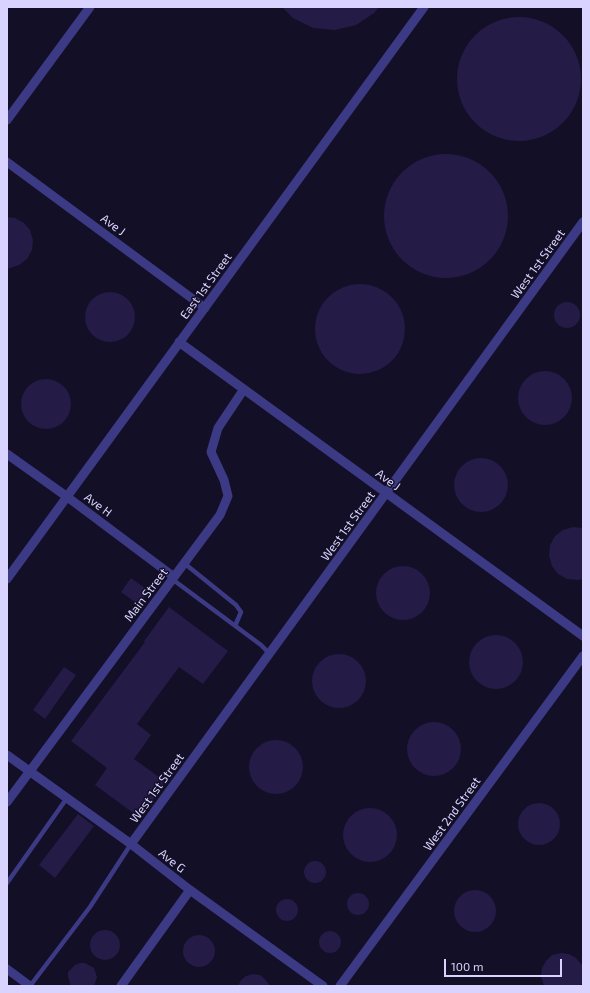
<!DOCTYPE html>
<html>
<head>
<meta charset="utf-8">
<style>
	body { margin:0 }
	#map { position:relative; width:590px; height:993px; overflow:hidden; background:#130f26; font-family:"Exo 2",sans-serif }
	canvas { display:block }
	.frame { position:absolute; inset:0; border:8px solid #d9d4ff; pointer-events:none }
	.scale { position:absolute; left:444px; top:959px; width:118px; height:18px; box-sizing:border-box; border:2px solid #d9d4ff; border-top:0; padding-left:5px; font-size:12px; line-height:14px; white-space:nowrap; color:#d9d4ff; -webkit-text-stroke:3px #130f26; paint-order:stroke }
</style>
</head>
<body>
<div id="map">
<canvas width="590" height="993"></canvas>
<div class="frame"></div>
<div class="scale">100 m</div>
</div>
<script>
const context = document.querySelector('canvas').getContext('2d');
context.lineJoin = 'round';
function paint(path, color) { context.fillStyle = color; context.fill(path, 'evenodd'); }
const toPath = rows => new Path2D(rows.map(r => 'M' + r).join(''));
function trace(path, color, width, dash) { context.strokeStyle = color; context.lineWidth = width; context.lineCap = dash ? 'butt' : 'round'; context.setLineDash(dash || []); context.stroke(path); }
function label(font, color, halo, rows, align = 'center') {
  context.font = font + ' "Exo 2",sans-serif'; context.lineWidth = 3; context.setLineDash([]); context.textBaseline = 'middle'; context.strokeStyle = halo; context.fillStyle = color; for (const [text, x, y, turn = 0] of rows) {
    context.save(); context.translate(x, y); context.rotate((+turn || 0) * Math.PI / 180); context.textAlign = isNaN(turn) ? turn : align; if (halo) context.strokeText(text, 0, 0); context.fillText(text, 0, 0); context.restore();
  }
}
paint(toPath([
	[282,7,379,7,374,13,356,25,335,30,313,28,293,18],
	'457 79a62 62 0 1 1 124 0a62 62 0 1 1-124 0Z',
	'384 216a62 62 0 1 1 124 0a62 62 0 1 1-124 0Z',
	[7,217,15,218,24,223,30,230,33,240,32,250,27,259,19,265,7,269],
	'315 329a45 45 0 1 1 90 0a45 45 0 1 1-90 0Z',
	'85 317a25 25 0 1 1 50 0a25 25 0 1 1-50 0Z',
	'554 315a13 13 0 1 1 26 0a13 13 0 1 1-26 0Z',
	'518 398a27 27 0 1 1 54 0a27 27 0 1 1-54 0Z',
	'21 404a25 25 0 1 1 50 0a25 25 0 1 1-50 0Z',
	'454 485a27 27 0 1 1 54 0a27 27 0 1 1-54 0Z',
	[573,527,583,528,583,579,578,580,567,579,558,574,552,566,549,556,550,545,555,536,563,530],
	'376 593a27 27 0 1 1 54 0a27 27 0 1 1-54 0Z',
	[131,578,149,591,139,605,121,592],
	[169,607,228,651,203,684,179,667,137,724,151,735,134,759,166,782,140,818,95,785,107,768,71,741,145,642,144,641],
	'469 662a27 27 0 1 1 54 0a27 27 0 1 1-54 0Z',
	'312 681a27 27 0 1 1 54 0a27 27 0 1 1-54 0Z',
	[64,667,76,675,45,719,33,710],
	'407 749a27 27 0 1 1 54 0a27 27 0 1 1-54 0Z',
	'249 767a27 27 0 1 1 54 0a27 27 0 1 1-54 0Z',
	'518 824a21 21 0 1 1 42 0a21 21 0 1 1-42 0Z',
	'343 835a27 27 0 1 1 54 0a27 27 0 1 1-54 0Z',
	[78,814,94,826,55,878,39,865],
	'304 872a11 11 0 1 1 22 0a11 11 0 1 1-22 0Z',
	'454 911a21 21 0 1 1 42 0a21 21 0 1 1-42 0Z',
	'347 904a11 11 0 1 1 22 0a11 11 0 1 1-22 0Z',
	'276 910a11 11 0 1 1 22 0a11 11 0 1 1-22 0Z',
	'90 945a15 15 0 1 1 30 0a15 15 0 1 1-30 0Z',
	'319 942a11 11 0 1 1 22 0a11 11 0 1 1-22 0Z',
	'183 951a16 16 0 1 1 32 0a16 16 0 1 1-32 0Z',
	[561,953,569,954,576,958,582,965,583,981,580,986,544,986,541,976,542,968,546,961,552,955],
	[80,963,85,963,94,968,97,977,94,986,71,986,68,977,68,972,75,965],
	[253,974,260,975,265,979,270,986,238,986,241,980,246,976]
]), '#241b47');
trace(toPath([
	[184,563,236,605,241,612,235,626],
	[172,579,261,645,270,654],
	[7,883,67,798],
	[30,986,90,907,131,844]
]), '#3d3a85', 4.5);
trace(toPath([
	[7,120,90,7],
	[7,162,205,308],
	[179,342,583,636],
	[7,454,66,496,174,577],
	[7,579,424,7],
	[7,755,131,844,190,890,323,986],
	[7,802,220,515,228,496,224,480,211,452,218,428,244,389],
	[131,844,583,222],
	[7,969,30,986],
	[121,986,190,890],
	[340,986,583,656]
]), '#3d3a85', 9);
label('12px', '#d9d4ff', '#130f26', [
	["Ave J",113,225,36],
	["West 1st Street",538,264,-54],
	["East 1st Street",206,286,-54],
	["Ave J",388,480,36],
	["Ave H",98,505,37],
	["West 1st Street",348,526,-54],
	["Main Street",146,595,-53],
	["West 1st Street",157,788,-54],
	["West 2nd Street",452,814,-54],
	["Ave G",172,861,38]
]);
</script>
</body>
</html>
